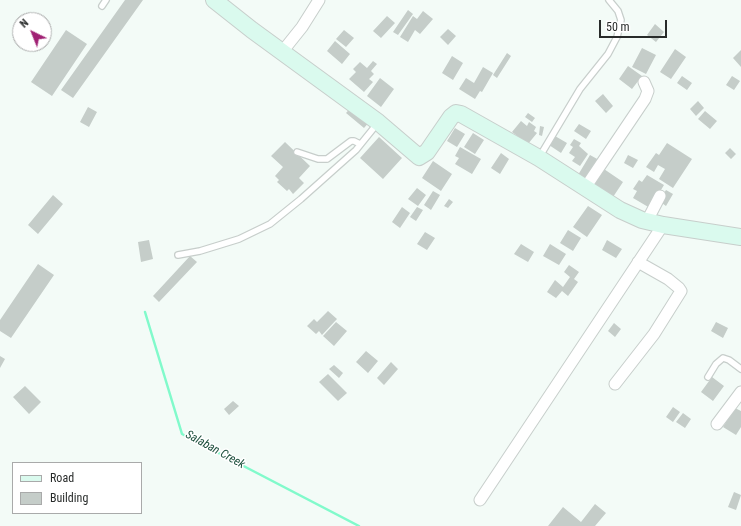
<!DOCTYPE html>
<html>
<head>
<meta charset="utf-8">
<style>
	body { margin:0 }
	#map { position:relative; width:741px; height:526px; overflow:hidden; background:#f3fbf7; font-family:"Roboto Condensed",sans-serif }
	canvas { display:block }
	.legend { position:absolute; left:12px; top:462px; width:130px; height:52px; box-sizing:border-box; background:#fff; border:1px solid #a9aaaa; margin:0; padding:5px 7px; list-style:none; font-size:12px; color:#282b2a }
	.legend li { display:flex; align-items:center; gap:8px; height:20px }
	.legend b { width:20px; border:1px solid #a9aaaa }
	.north { position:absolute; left:12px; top:12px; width:40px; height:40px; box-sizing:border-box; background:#fff; border:1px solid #a9aaaa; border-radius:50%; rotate:317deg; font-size:11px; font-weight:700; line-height:16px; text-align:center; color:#282b2a }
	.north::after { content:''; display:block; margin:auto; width:14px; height:18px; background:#a02174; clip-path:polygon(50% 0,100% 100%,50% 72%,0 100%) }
	.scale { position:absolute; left:599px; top:20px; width:68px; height:18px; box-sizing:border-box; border:2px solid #282b2a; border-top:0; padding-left:5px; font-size:12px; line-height:14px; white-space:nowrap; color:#282b2a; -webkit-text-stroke:3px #fff; paint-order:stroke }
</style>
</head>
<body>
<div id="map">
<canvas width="741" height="526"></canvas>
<ul class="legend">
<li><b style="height:5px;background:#dafaee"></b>Road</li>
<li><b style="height:11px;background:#c5cdc9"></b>Building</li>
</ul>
<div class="north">N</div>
<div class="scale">50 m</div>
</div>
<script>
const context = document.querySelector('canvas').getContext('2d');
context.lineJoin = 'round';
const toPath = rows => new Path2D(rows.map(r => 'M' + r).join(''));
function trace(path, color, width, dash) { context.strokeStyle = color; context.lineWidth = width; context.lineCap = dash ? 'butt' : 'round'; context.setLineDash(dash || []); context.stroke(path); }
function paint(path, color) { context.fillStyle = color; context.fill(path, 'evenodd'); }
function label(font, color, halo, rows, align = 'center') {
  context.font = font + ' "Roboto Condensed",sans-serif'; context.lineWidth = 3; context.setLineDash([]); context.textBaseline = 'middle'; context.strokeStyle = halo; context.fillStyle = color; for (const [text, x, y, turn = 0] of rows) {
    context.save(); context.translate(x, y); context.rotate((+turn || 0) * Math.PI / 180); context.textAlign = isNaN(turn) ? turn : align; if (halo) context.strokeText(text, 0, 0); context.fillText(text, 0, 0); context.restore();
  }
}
trace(toPath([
	[145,312,182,434,359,526]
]), '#81facb', 2.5);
paint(toPath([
	[125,0,143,0,73,98,61,90],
	[408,10,413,14,398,35,393,32],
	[423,11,433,19,420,34,415,30,408,42,400,37,413,16,417,19],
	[387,16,395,23,381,38,373,31],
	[655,24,664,32,656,42,647,35],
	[448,29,456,36,448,45,440,37],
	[66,30,87,44,52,96,31,82],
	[344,30,354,38,346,47,336,39],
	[335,41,350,54,342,64,327,51],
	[642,48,656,55,646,74,632,67],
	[675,49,686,57,671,79,660,72],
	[741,50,741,67,733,58],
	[507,53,511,56,497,78,493,75],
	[452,56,463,63,453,80,442,73],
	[373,61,377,64,371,71,374,74,369,79,373,82,364,92,349,79,356,72,353,69,360,62,367,68],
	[628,66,642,76,632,89,619,79],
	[483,67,493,73,482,92,480,91,475,99,459,89,466,78,474,83],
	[682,76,692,83,687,90,677,83],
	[732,76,740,81,734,90,726,85],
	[380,78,394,89,381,107,367,96],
	[603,94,613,106,606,113,595,101],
	[698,101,704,108,696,116,690,109],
	[354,104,371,120,364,128,346,113],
	[88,107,97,112,89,127,80,122],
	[705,111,717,121,710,129,698,119],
	[528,113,535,118,532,122,525,117],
	[521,121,527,126,529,122,536,127,534,131,537,133,528,144,512,132],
	[579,124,591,131,586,139,574,131],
	[540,126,544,127,542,136,539,135],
	[455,128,465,134,457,147,447,141],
	[473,133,484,140,475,154,464,147],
	[555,136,567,143,561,153,549,145],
	[379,137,402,158,383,179,360,158],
	[574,139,581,143,579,146,588,154,580,166,572,161,575,157,569,153,573,147,570,145],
	[285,142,310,166,299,178,304,183,293,194,289,189,287,191,277,182,279,180,275,176,283,167,271,156],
	[667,143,692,159,673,188,659,179,665,169,658,165,654,172,646,167,656,153,659,155],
	[460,147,481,159,472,174,455,164,459,158,455,156],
	[730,148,736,154,731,159,725,153],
	[501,153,509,159,500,174,491,168],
	[590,155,599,160,586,180,578,175],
	[628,155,638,160,633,168,624,163],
	[433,161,452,174,441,191,422,178],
	[601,167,623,182,613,197,591,182],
	[647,175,664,185,650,208,633,198,637,191,633,189,639,180,642,182],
	[417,188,426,195,418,206,408,199],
	[666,190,673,194,666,206,659,201],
	[433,191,440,195,431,210,424,205],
	[53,195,63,204,38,234,28,225],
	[449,199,453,202,448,208,444,206],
	[588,206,602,215,587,237,573,227],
	[402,207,410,213,400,228,392,222],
	[417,207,423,210,416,221,410,217],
	[568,230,581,238,573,251,560,243],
	[425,232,435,238,427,250,417,244],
	[149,240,153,259,141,262,138,242],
	[607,240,622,249,616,258,602,250],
	[521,244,534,252,528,262,514,254],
	[550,244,566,254,559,265,543,256],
	[190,256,197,262,159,302,153,296],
	[38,264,54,275,11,338,0,331,0,320],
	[569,265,579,272,574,279,578,282,568,296,562,291,556,298,547,292,555,280,563,287,570,277,564,272],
	[328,311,337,319,322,335,319,331,316,334,307,326,314,319,317,322],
	[336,322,347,331,334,346,323,336],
	[716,322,728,328,723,338,711,331],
	[614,323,621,329,615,337,608,331],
	[366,351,378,361,368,373,356,362],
	[0,356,5,359,0,368],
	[391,362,398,369,384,385,377,378],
	[334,365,343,373,339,378,329,369],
	[328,374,347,393,338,401,319,382],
	[712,377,724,386,713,401,701,392],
	[25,386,41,402,29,414,13,397],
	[233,401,239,406,229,415,224,409],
	[673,407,680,412,673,422,666,417],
	[735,408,741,411,741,427,736,435,723,427],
	[683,413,691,419,685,428,676,422],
	[734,492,741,495,736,510,728,507],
	[595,504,606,513,595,526,548,526,563,507,581,522]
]), '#c5cdc9');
const lane = toPath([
	[102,6,106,0],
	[297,152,318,159,327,159,351,141,354,141,360,144],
	[540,156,580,89,608,54,617,37,621,20,618,11,609,0],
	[178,255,200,251,239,239,270,224,301,199,356,150,377,124],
	[708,377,716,364,723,358,729,360,741,369]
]);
const street = toPath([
	[282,52,302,27,319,0],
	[585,188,645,99,648,91,644,82],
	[647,221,660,196],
	[615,384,654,334,681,291,679,288,668,279,638,262],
	[717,424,741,392],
	[480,500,663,225]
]);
const secondary = toPath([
	[214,0,252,30,378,122,419,157,427,152,451,117,456,113,461,114,539,158,620,210,642,220,663,225,741,237]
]);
trace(lane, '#c7cecb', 8);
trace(street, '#c7cecb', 13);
trace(secondary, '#c7cecb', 18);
trace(lane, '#fff', 5.5);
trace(street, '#fff', 11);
trace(secondary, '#dafaee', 16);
label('italic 12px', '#1d503d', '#fff', [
	["Salaban Creek",215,450,29]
]);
</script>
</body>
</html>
